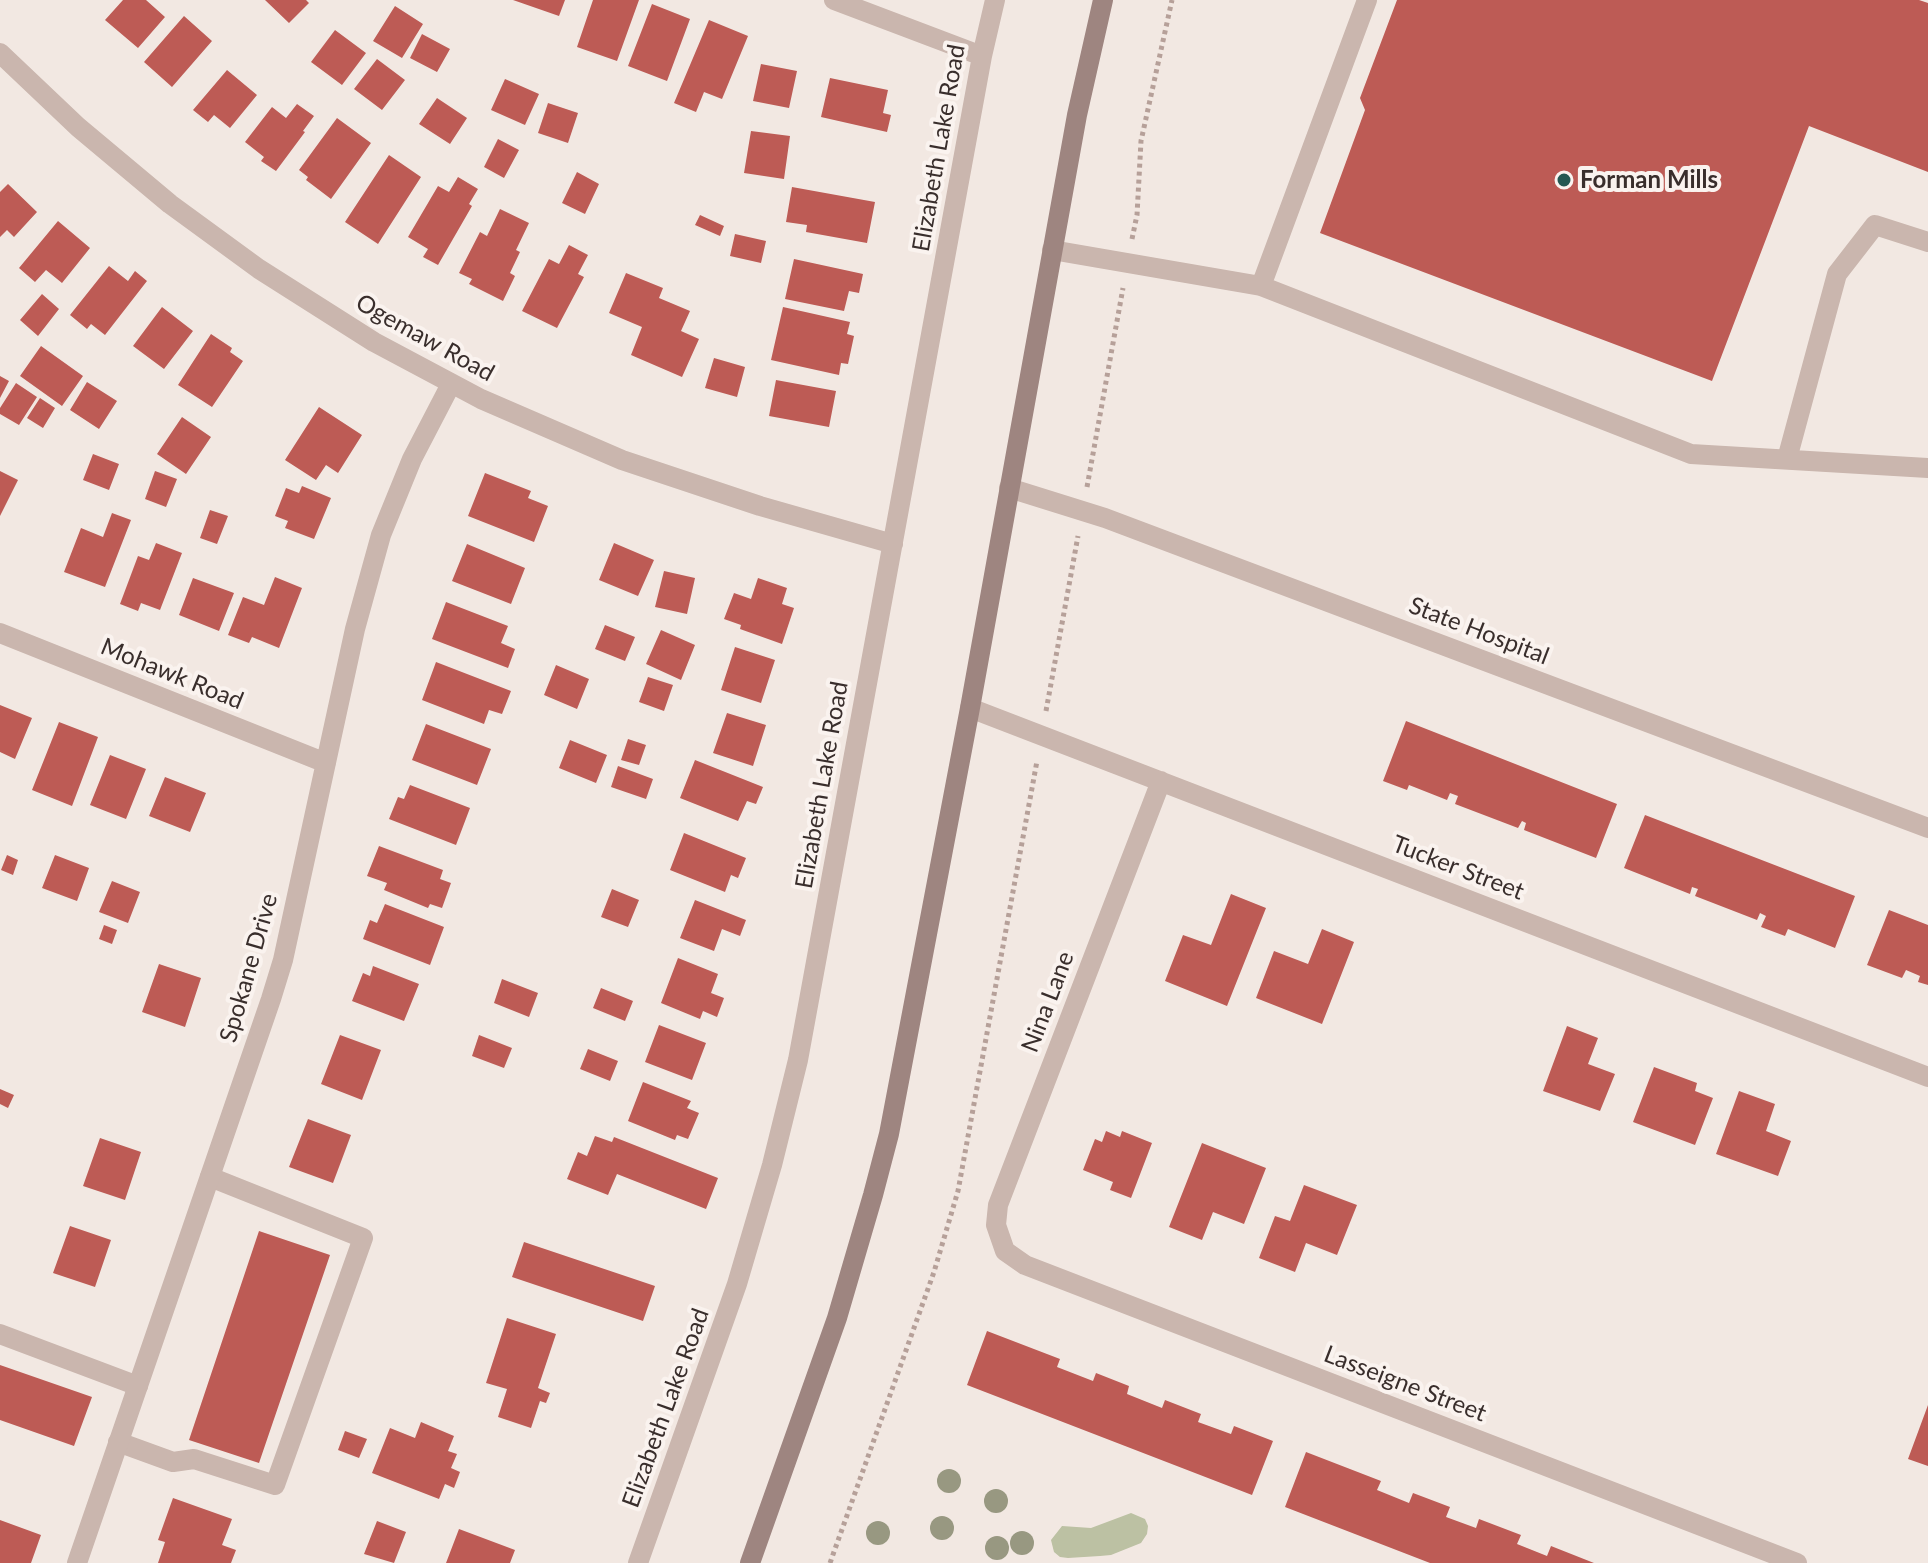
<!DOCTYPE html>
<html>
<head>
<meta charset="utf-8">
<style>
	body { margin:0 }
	canvas { display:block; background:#f2e8e2 }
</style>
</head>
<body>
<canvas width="1928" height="1563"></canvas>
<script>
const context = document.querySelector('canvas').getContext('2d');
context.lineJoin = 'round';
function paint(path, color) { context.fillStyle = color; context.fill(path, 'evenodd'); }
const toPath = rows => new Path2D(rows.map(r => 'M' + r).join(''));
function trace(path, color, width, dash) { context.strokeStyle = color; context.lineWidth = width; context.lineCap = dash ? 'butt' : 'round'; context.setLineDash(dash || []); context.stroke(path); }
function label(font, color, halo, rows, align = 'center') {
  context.font = font + ' Lato,sans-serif'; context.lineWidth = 8; context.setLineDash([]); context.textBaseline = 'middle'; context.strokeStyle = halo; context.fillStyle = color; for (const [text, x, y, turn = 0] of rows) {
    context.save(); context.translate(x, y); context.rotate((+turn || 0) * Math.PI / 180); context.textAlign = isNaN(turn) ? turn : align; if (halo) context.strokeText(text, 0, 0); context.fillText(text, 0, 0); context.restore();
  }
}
paint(toPath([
	[1131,1513,1145,1519,1148,1526,1147,1534,1141,1543,1111,1555,1100,1556,1068,1558,1060,1557,1054,1552,1051,1540,1062,1526,1091,1528]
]), '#bcc1a3');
paint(toPath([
	[123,0,146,0,165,17,138,48,105,20],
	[265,0,306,0,309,3,289,23],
	[513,0,565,0,559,16],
	[593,0,639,0,617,61,577,47],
	[1397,0,1919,0,1928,3,1928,172,1809,126,1712,381,1320,233,1365,110,1360,98],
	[652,4,690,19,667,81,628,66],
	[395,6,423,24,402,58,373,41],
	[184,16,212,41,172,87,144,62],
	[709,20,748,36,722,99,704,92,696,112,674,103],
	[335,30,366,53,342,85,311,62],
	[422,34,450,49,437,72,410,58],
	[377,59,405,80,382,110,354,89],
	[761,64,797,71,789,108,753,101],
	[227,70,257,95,230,128,214,115,208,122,193,110],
	[830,78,888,90,883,113,891,115,887,132,821,117],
	[505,79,539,94,525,125,491,110],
	[437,98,467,118,450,144,419,124],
	[548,103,578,113,568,143,538,133],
	[297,104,314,116,303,131,305,132,276,171,261,161,264,157,245,142,272,107,286,118],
	[337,118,371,143,331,199,306,180,308,177,299,170],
	[751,131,790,136,784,179,744,173],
	[498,139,519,150,504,178,484,167],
	[389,155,421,177,378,244,345,222],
	[577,172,599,184,585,214,562,203],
	[458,177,478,189,469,204,472,206,438,265,423,257,428,249,408,237,438,186,449,192],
	[8,184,37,212,14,237,7,230,0,237,0,192],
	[792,187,875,202,867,243,806,232,807,225,786,222],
	[500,209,529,223,516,250,520,252,510,273,515,276,503,301,469,284,472,279,459,273,480,232,487,236],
	[700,215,724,226,720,236,695,225],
	[58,221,90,248,62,283,46,270,35,282,19,268],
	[735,234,766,241,761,263,730,256],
	[569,245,588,255,578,274,584,277,557,328,522,311,549,259,559,264],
	[794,259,863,274,859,293,849,291,844,311,785,299],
	[109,266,128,281,135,271,147,281,105,335,91,324,87,329,70,315],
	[626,273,663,288,659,298,690,311,681,331,699,339,682,377,631,355,642,327,609,313],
	[42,294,59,309,38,336,20,320],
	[162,307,193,331,164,369,133,346],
	[783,307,850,322,847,334,854,336,848,364,841,363,839,375,771,360],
	[211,334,232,348,230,352,243,361,212,407,178,385],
	[41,346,83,376,62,406,20,376],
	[714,358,745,367,737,397,705,388],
	[0,376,9,381,0,398],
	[776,380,836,391,829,427,769,416],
	[87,382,117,401,99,429,70,410],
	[16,383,37,397,19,425,0,414,0,408],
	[40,398,55,408,43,428,27,418],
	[319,407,362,435,338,473,326,465,316,480,285,460],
	[182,417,211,437,186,474,157,454],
	[93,454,119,464,109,490,83,480],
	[0,471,18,480,0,516],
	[155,471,177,479,166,507,145,499],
	[485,473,531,491,528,498,548,506,534,542,468,516],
	[302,486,331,498,314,539,285,528,288,521,275,516,286,488,299,493],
	[210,510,228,516,217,544,200,538],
	[112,513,131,520,105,587,64,572,81,528,103,537],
	[156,543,182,553,160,610,141,603,138,611,120,604,138,556,149,560],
	[614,543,654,560,638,596,599,580],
	[467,544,525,568,511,604,452,581],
	[664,571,695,578,687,614,655,607],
	[275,577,302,588,279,648,252,637,249,643,228,635,243,597,264,605],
	[193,578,234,593,219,631,179,615],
	[758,578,787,588,782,604,794,608,782,644,740,629,741,625,724,619,734,593,751,599],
	[446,602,508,626,501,643,515,649,508,668,432,639],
	[605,625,635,637,625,661,595,649],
	[661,630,695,645,681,680,646,664],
	[735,647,775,660,761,703,721,690],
	[436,662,511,691,502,714,489,710,484,724,422,700],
	[556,665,589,679,577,709,544,695],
	[648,677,673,685,664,711,639,702],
	[0,705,32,718,15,759,0,752],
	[727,713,766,725,753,766,713,753],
	[1406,721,1617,804,1596,858,1524,830,1526,823,1522,821,1518,828,1455,804,1458,796,1450,793,1447,800,1409,785,1407,790,1383,781],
	[59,722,98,737,72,806,32,790],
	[426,724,491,749,477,785,412,760],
	[628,739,646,745,639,765,621,760],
	[570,740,607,755,596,783,559,768],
	[110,755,146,769,126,819,90,805],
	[695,760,763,787,756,804,747,801,738,821,680,798],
	[618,766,653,779,646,799,611,787],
	[165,777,206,793,190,832,149,816],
	[410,785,470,808,456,845,389,819,398,797,404,799],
	[1645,815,1855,896,1835,948,1788,929,1785,936,1761,927,1766,916,1760,913,1757,920,1695,896,1698,889,1692,887,1690,894,1624,868],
	[684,833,746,858,738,878,731,875,725,892,670,870],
	[379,846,443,870,440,879,451,883,442,908,430,904,428,908,384,890,387,883,367,876],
	[7,855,18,860,13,875,1,870],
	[55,855,89,868,77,901,42,888],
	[112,881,140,892,128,923,99,912],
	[612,889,639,900,628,927,601,917],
	[1231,894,1266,908,1227,1006,1165,981,1183,935,1211,945],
	[695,900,746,920,740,936,722,929,714,951,680,938],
	[385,904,444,927,430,965,363,939,370,920,377,923],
	[1889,910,1928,925,1928,985,1918,982,1920,976,1906,970,1902,978,1867,965],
	[104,925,117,930,112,944,99,939],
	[1322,929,1354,942,1322,1024,1256,998,1274,951,1308,964],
	[678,958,718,974,711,993,724,998,717,1017,703,1011,700,1019,661,1003],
	[159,964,201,978,185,1027,142,1012],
	[373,966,419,984,404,1021,352,1001,363,973,370,976],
	[502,979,538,993,529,1017,494,1003],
	[601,988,633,1001,625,1021,593,1008],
	[659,1025,706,1043,692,1080,645,1062],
	[1567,1026,1598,1038,1588,1064,1615,1074,1600,1111,1543,1091],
	[340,1035,381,1050,362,1100,321,1084],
	[479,1035,512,1048,504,1068,472,1056],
	[588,1049,618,1061,610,1081,580,1069],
	[1654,1067,1697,1083,1695,1091,1713,1098,1695,1145,1633,1122],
	[643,1082,691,1101,687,1108,699,1113,688,1139,677,1135,675,1140,628,1121],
	[0,1089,14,1095,8,1108,0,1104],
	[1739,1091,1775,1104,1766,1131,1791,1141,1778,1176,1716,1154],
	[308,1119,351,1135,333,1183,289,1167],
	[1106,1131,1120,1137,1122,1131,1152,1143,1131,1198,1110,1190,1113,1182,1083,1170,1095,1139,1102,1142],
	[595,1136,612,1142,614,1137,718,1178,706,1209,617,1174,608,1195,567,1179,578,1152,587,1156],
	[100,1138,141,1152,125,1200,83,1186],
	[1202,1143,1266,1168,1244,1224,1213,1212,1202,1240,1169,1227],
	[1304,1185,1357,1205,1337,1255,1306,1243,1295,1272,1259,1258,1275,1216,1290,1221],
	[70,1226,111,1240,95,1287,53,1273],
	[259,1231,330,1255,259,1463,189,1440],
	[524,1242,655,1286,643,1321,512,1277],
	[507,1318,556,1334,538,1388,550,1393,546,1403,540,1401,531,1428,498,1417,507,1389,486,1383],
	[987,1331,1060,1359,1057,1367,1093,1381,1096,1373,1129,1386,1127,1394,1162,1408,1165,1400,1201,1414,1198,1422,1231,1434,1234,1426,1273,1441,1252,1495,967,1385],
	[0,1365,92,1397,74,1446,0,1420],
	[1928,1405,1928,1466,1908,1459],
	[421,1422,454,1436,448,1451,457,1454,451,1468,460,1472,454,1488,445,1484,439,1499,372,1473,390,1428,415,1438],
	[345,1431,367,1439,359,1458,338,1450],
	[1306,1452,1381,1481,1377,1490,1409,1503,1413,1493,1450,1507,1446,1517,1476,1528,1479,1519,1521,1535,1517,1544,1547,1556,1551,1546,1594,1563,1430,1563,1285,1507],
	[173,1498,232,1519,222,1545,236,1550,231,1563,158,1563,165,1542,158,1540],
	[0,1520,41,1535,31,1563,0,1563],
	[377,1521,406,1532,394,1563,364,1554],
	[459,1529,515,1550,510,1563,446,1563]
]), '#bd5b55');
trace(toPath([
	[1132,239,1137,215,1141,141,1172,0],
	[1087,487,1123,288],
	[1046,711,1078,536],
	[830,1563,934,1272,958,1191,1037,761]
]), '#b6a099', 5, [4, 4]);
trace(toPath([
	[1052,250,1261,286,1691,454,1928,468],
	[1261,286,1367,0],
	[1787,459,1837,274,1875,225,1928,242],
	[0,1334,138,1386],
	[118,1442,173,1462,194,1459,275,1485,363,1238,210,1177]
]), '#cab6ae', 20);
trace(toPath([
	[834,0,982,56],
	[0,53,78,127,170,204,259,269,374,342,481,399,622,460,760,506,893,544],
	[1009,488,1105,518,1928,828],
	[0,633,326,763],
	[970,708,1928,1077],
	[1161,781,998,1205,996,1225,1005,1251,1025,1265,1797,1563],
	[77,1563,271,999,283,960,355,629,381,535,412,459,451,384],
	[638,1563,737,1284,772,1165,798,1060,982,56,995,0]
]), '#cab6ae', 20);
trace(toPath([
	[750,1563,837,1318,873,1195,889,1134,970,708,1077,115,1103,0]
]), '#9e8580', 20);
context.fillStyle = '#989881';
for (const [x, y] of [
	[949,1481],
	[996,1501],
	[942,1528],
	[878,1533],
	[1022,1543],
	[997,1548]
]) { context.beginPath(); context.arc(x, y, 12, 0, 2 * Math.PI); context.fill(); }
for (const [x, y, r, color] of [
	[1564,180,8,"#245852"]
]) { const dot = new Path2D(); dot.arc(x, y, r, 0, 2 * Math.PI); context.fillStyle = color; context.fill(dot); trace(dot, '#faf3ef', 3); }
label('24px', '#392e2c', '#faf3ef', [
	["Elizabeth Lake Road",939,148,-80],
	["Ogemaw Road",425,338,29],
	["State Hospital",1479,631,21],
	["Mohawk Road",172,674,22],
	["Elizabeth Lake Road",822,785,-80],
	["Tucker Street",1458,868,21],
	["Spokane Drive",249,968,-74],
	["Nina Lane",1048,1002,-69],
	["Lasseigne Street",1405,1384,21],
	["Elizabeth Lake Road",666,1408,-70]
]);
label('bold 24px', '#392e2c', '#faf3ef', [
	["Forman Mills",1580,180]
], 'left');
</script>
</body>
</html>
